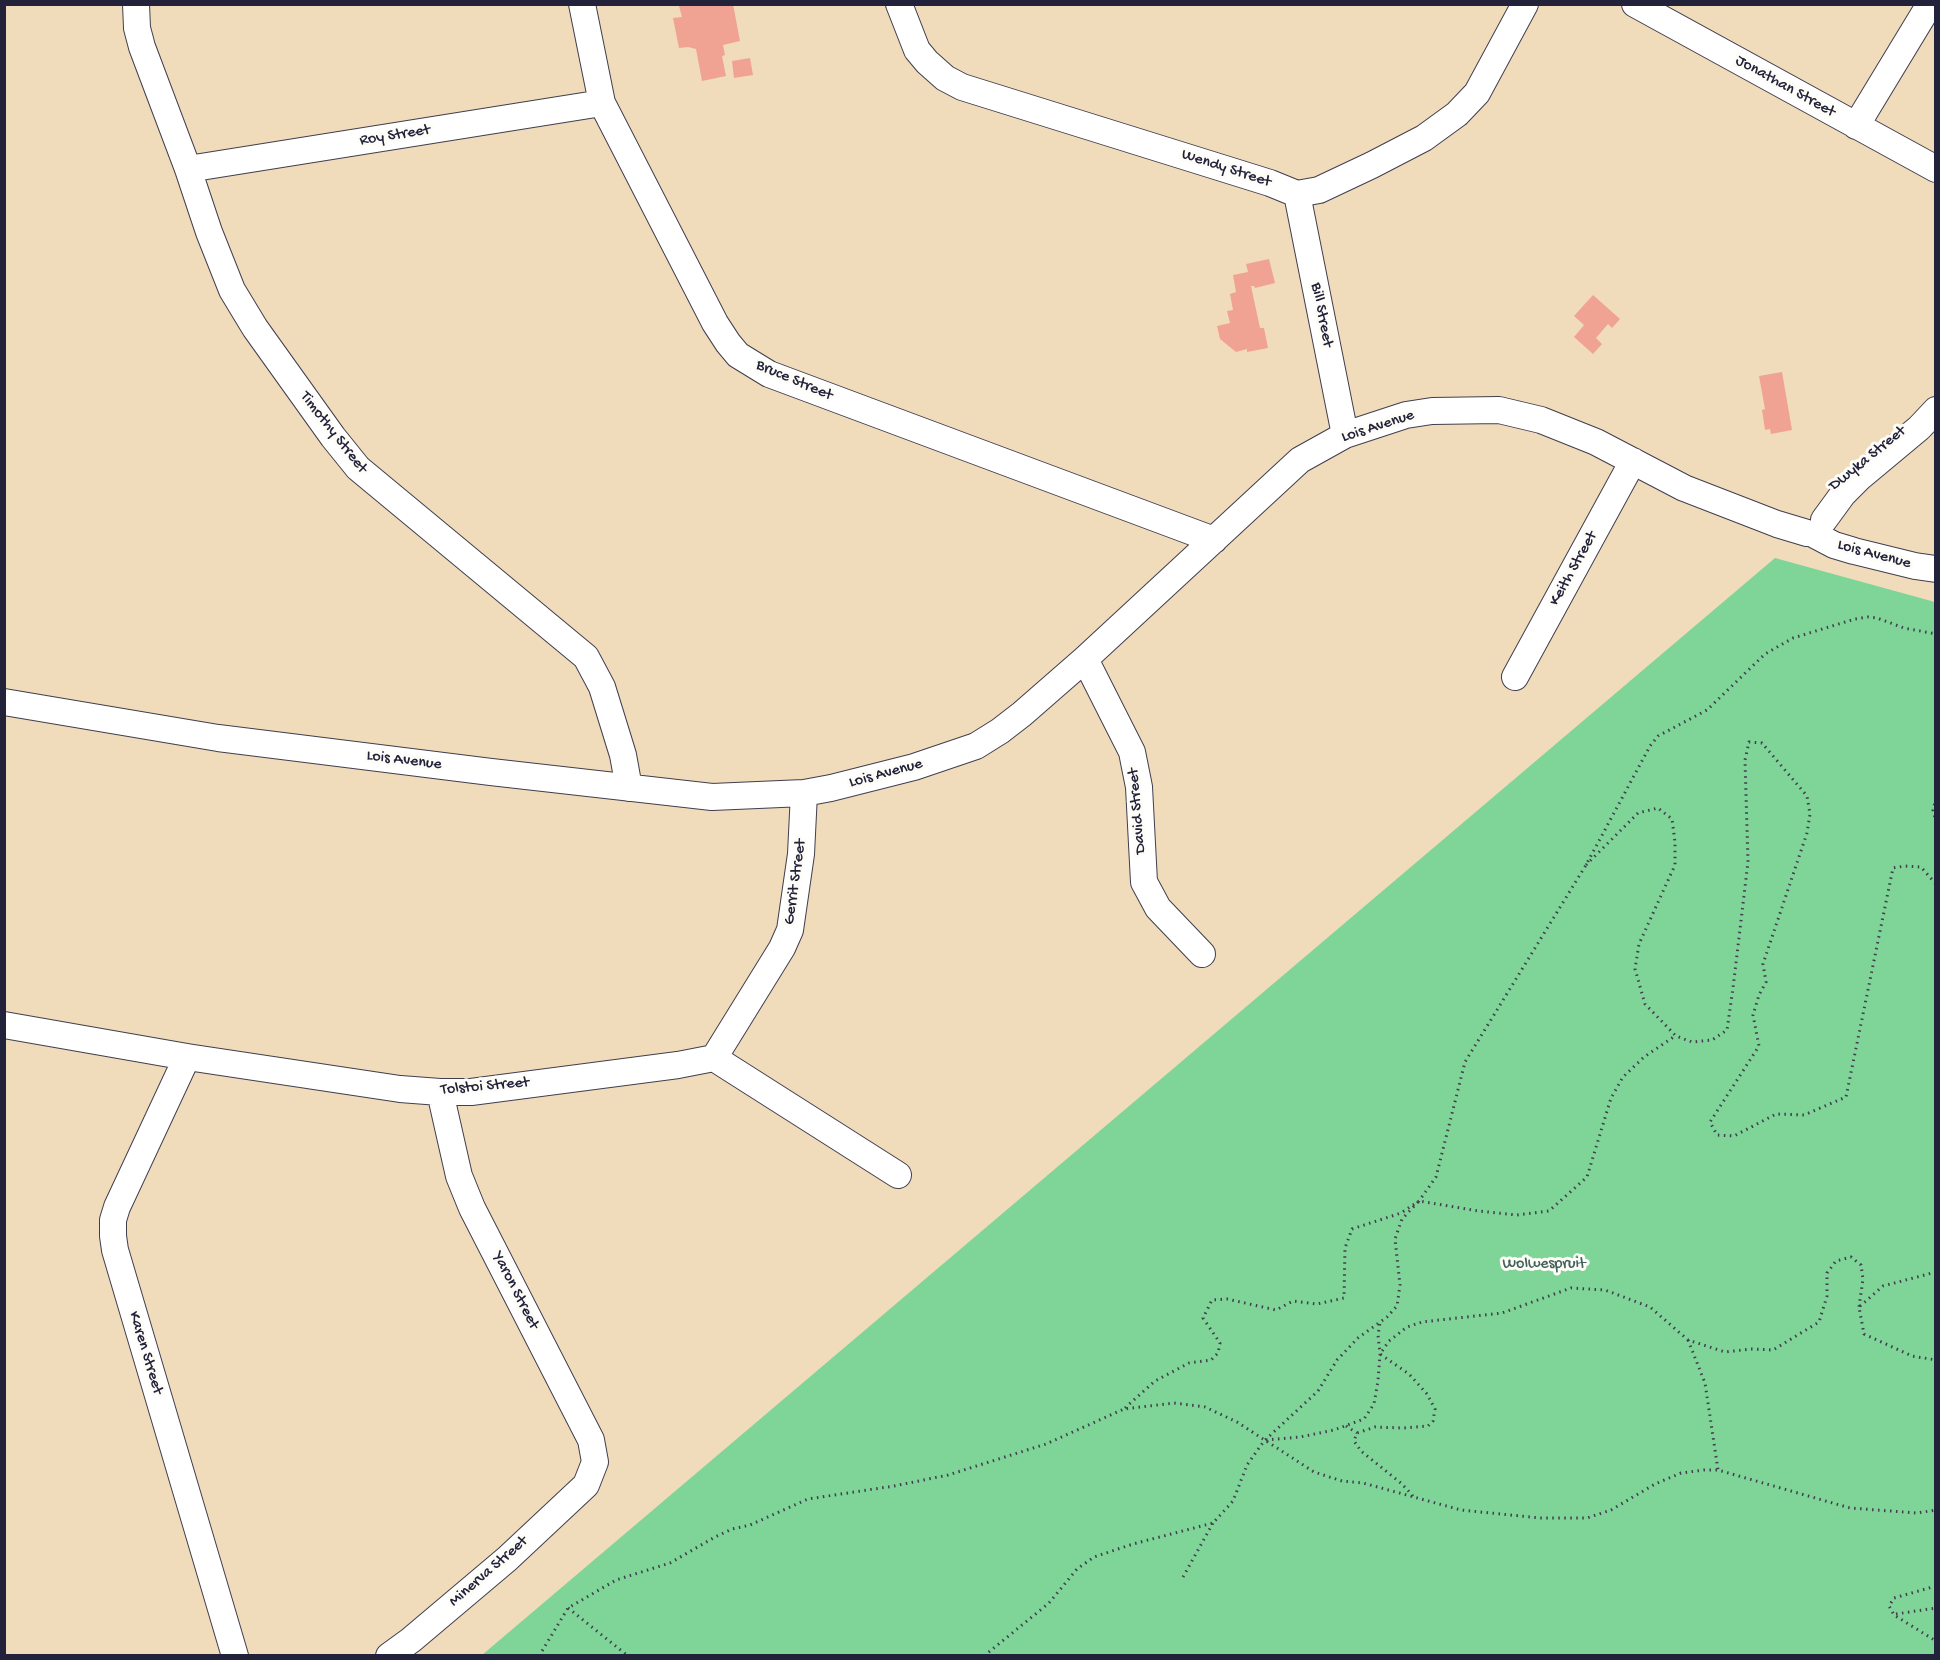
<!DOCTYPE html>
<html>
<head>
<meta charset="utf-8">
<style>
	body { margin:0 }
	#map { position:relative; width:1940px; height:1660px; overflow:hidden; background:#f0dcbb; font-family:"Gochi Hand",sans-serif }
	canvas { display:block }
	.frame { position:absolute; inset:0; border:6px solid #22223b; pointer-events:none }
</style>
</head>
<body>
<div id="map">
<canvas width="1940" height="1660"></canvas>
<div class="frame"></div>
</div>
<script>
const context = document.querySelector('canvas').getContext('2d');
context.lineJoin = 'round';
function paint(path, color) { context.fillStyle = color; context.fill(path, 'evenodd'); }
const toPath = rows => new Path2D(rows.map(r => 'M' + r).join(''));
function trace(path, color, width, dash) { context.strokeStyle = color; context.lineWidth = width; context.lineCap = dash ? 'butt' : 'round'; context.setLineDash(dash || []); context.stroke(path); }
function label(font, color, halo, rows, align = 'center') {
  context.font = font + ' "Gochi Hand",sans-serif'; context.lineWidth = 6; context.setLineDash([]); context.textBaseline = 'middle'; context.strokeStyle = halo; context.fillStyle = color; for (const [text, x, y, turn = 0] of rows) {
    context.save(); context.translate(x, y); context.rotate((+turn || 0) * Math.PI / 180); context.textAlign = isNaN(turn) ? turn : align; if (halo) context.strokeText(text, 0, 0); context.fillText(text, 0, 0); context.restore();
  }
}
paint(toPath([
	[1775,558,1935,602,1935,1655,482,1655]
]), '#7fd598');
paint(toPath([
	[688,4,733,4,740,41,723,45,725,55,722,56,726,76,702,81,696,49,688,47,679,48,673,18,682,17,679,6],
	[750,58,753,75,734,78,732,61],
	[1269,259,1275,283,1255,288,1254,286,1251,286,1260,328,1264,328,1268,348,1247,352,1247,349,1236,352,1220,339,1217,326,1230,323,1227,311,1233,310,1230,294,1236,292,1233,275,1248,272,1246,264],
	[1593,295,1620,319,1612,328,1608,324,1596,338,1602,344,1593,354,1574,337,1584,325,1574,316],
	[1782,372,1792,430,1771,434,1770,429,1765,430,1762,410,1765,409,1759,376]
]), '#f0a392');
const minor = toPath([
	[136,4,137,28,142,47,188,169,209,232,232,290,255,328,333,437,358,468,586,657,602,687,623,755,629,788],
	[582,4,602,103,715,323,728,343,738,355,769,374,1214,540],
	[899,4,917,50,927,62,945,78,962,87,1270,183,1297,194,1319,190,1372,165,1424,138,1457,114,1477,93,1525,4],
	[1635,4,1936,169],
	[1856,126,1930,4],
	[188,169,602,103],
	[1297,194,1345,435],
	[1824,520,1843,494,1859,478,1919,428,1936,410],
	[1815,535,1834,545,1854,551,1915,566,1936,569],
	[1085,659,1132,752,1139,787,1144,882,1158,908,1202,954],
	[1515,677,1633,461],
	[4,702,218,738,491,772,712,797,804,793,831,788,914,767,976,746,1000,731,1022,714,1085,659,1300,460,1345,435,1406,415,1432,411,1499,410,1541,420,1596,442,1684,488,1777,524,1807,533],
	[4,1025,187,1057,400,1089,440,1092,471,1092,678,1065,714,1058,898,1175],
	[187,1057,117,1207,113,1220,113,1236,115,1250,235,1656],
	[714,1058,782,948,790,930,801,854,804,793],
	[389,1656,411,1640,507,1559,586,1485,595,1462,591,1440,472,1208,459,1176,440,1092]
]);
trace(minor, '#413e4e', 28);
trace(toPath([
	[1936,798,1933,810,1936,822],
	[1586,865,1638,813,1658,808,1672,819,1675,842,1675,865,1639,944,1635,969,1645,1004,1676,1036,1692,1042,1712,1040,1727,1030,1733,988,1748,862,1745,760,1749,742,1762,743,1807,796,1810,814,1807,833,1763,964,1766,982,1759,995,1753,1015,1759,1046,1710,1122,1717,1135,1734,1136,1776,1114,1804,1115,1846,1097,1893,868,1905,866,1921,867,1936,884],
	[1936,1272,1883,1286,1859,1307,1864,1334,1912,1356,1936,1360],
	[1688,1340,1705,1383,1718,1470],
	[1125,1408,1155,1381,1189,1363,1211,1360,1218,1353,1220,1343,1203,1318,1212,1300,1227,1299,1276,1310,1293,1301,1317,1304,1344,1298,1345,1248,1352,1229,1401,1213,1419,1201,1436,1177,1465,1062,1586,865,1650,746,1658,736,1707,710,1765,654,1793,638,1855,619,1868,617,1877,618,1904,628,1936,634],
	[1346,1426,1357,1433],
	[1266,1440,1300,1437,1334,1430,1364,1419,1374,1404,1378,1381,1380,1354,1378,1335,1380,1323],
	[1413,1496,1402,1484,1361,1451,1354,1441,1357,1433,1375,1427,1403,1428,1428,1426,1433,1421,1435,1409,1427,1394,1409,1374,1380,1354,1389,1341,1407,1327,1422,1322,1502,1313,1571,1288,1605,1290,1650,1307,1688,1340,1725,1352,1751,1349,1773,1350,1819,1322,1827,1296,1827,1273,1836,1261,1851,1257,1861,1265,1863,1279,1859,1307],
	[1183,1577,1213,1523],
	[1936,1586,1894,1598,1889,1606,1894,1615,1936,1641],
	[568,1608,628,1656],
	[1896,1614,1936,1608],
	[539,1656,568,1608,616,1580,670,1563,715,1537,732,1529,750,1525,808,1499,894,1486,948,1475,1046,1444,1124,1409,1174,1403,1205,1407,1237,1422,1314,1472,1342,1481,1363,1483,1461,1510,1540,1518,1587,1518,1611,1510,1655,1484,1681,1473,1704,1470,1718,1470,1850,1508,1917,1513,1936,1510],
	[984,1656,1049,1603,1077,1569,1094,1557,1133,1544,1213,1523,1233,1501,1247,1465,1264,1441,1318,1391,1337,1360,1358,1338,1387,1317,1397,1306,1400,1285,1395,1239,1402,1219,1419,1201,1478,1211,1517,1215,1549,1211,1587,1177,1611,1098,1623,1077,1644,1057,1675,1036]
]), '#413e4e', 3, [1.5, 4.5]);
trace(minor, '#fff', 26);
label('16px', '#22223b', '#fdfcf7', [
	["Jonathan Street",1785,87,29],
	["Roy Street",395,136,-9],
	["Wendy Street",1226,169,18],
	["Bill Street",1321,315,79],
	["Bruce Street",794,381,23],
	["Lois Avenue",1378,427,-18],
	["Timothy Street",333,433,52],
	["Dwyka Street",1868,459,-39],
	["Lois Avenue",1874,555,15],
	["Keith Street",1574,569,-61],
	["Lois Avenue",404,761,7],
	["Lois Avenue",886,774,-15],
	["David Street",1138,811,-95],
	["Gerrit Street",796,882,-82],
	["Tolstoi Street",485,1087,-5],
	["Yaron Street",515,1291,63],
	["Karen Street",145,1353,73],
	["Minerva Street",489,1572,-41]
]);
label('16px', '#43615c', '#fdfcf7', [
	["Wolwespruit",1544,1265]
]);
</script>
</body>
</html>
